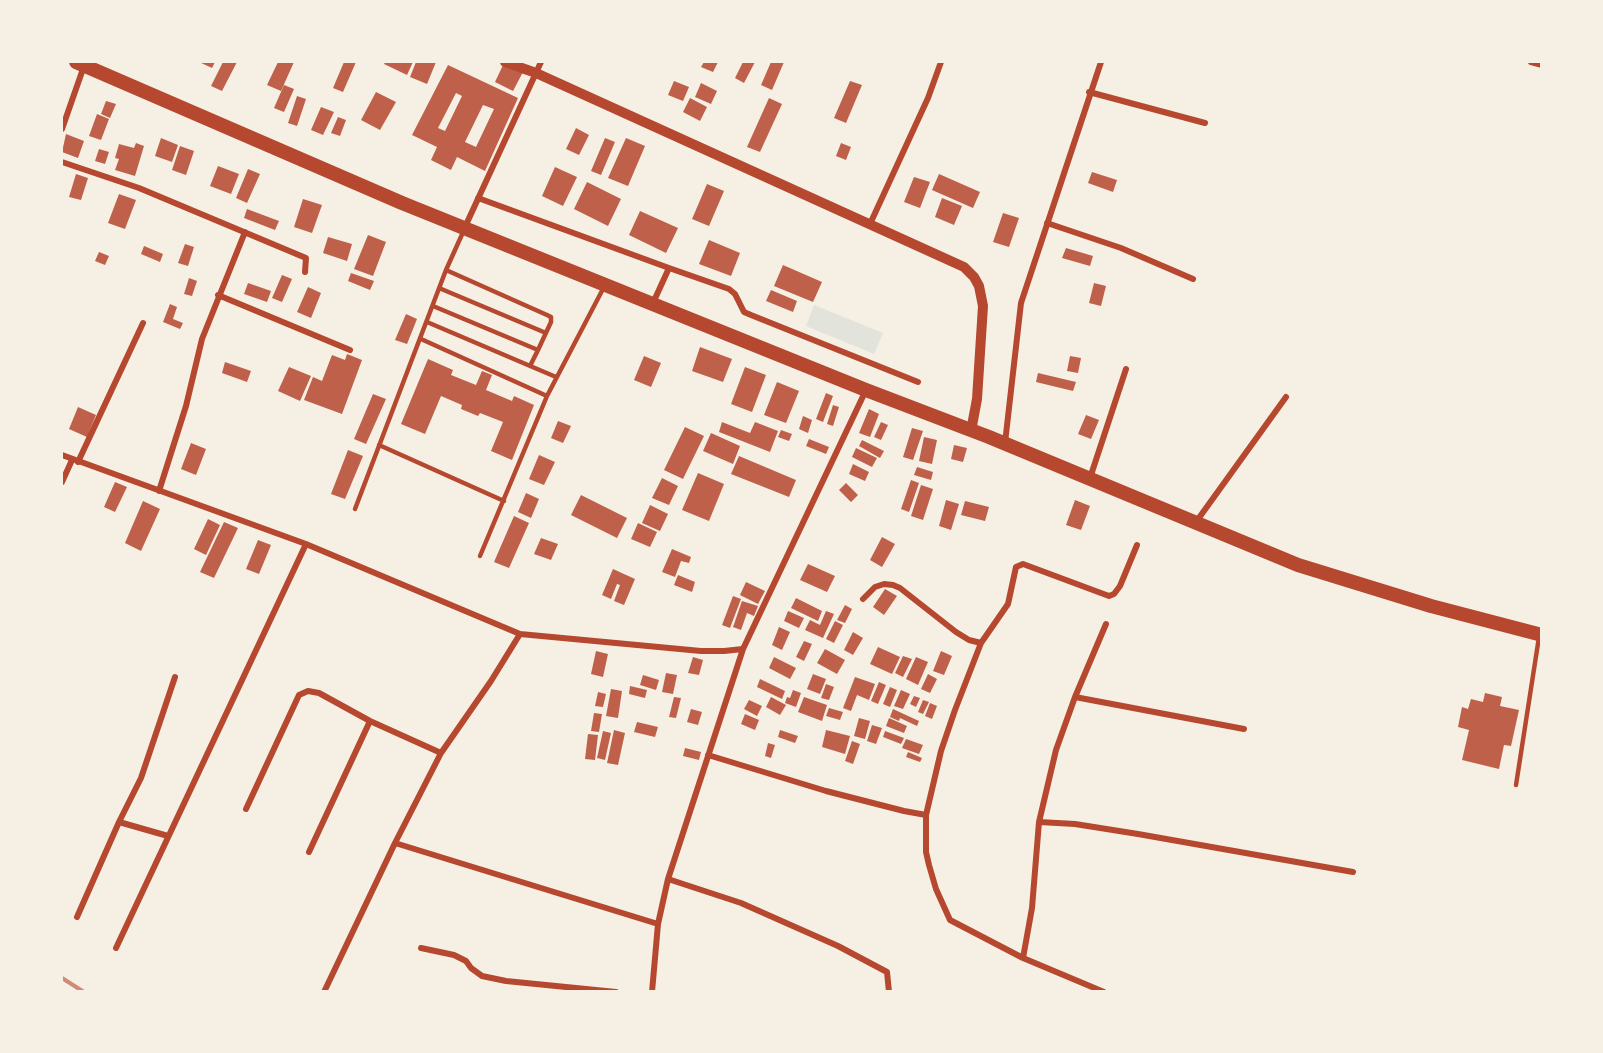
<!DOCTYPE html>
<html>
<head>
<meta charset="utf-8">
<style>
	body { margin:0 }
	#map { position:relative; width:1603px; height:1053px; overflow:hidden; background:#f6efe4; font-family:"Times New Roman",serif }
	canvas { display:block }
	.frame { position:absolute; inset:0; border:63px solid #f6efe4; pointer-events:none }
</style>
</head>
<body>
<div id="map">
<canvas width="1603" height="1053"></canvas>
<div class="frame"></div>
</div>
<script>
const context = document.querySelector('canvas').getContext('2d');
context.lineJoin = 'round';
function paint(path, color) { context.fillStyle = color; context.fill(path, 'evenodd'); }
const toPath = rows => new Path2D(rows.map(r => 'M' + r).join(''));
function trace(path, color, width, dash) { context.strokeStyle = color; context.lineWidth = width; context.lineCap = dash ? 'butt' : 'round'; context.setLineDash(dash || []); context.stroke(path); }
paint(toPath([
	[814,305,883,333,874,354,806,326]
]), '#e2e4dc');
paint(toPath([
	[199,62,215,62,212,68],
	[223,62,237,62,222,91,211,86],
	[278,62,294,62,281,91,267,85],
	[344,62,356,62,343,92,333,88],
	[385,62,413,62,407,75,384,64],
	[416,62,436,62,427,84,410,77],
	[704,62,718,62,713,72,701,67],
	[743,62,755,62,744,83,735,78],
	[771,62,784,62,772,90,761,85],
	[504,63,523,72,513,91,495,82],
	[448,65,518,98,485,171,457,157,451,170,431,160,437,147,412,135],
	[456,93,462,96,445,131,438,128],
	[483,105,494,109,476,147,465,142],
	[674,81,689,87,683,101,668,95],
	[850,81,862,85,846,123,834,118],
	[701,83,717,91,711,104,695,97],
	[284,85,294,89,284,112,274,108],
	[376,92,396,102,380,130,361,120],
	[297,96,306,99,297,126,288,123],
	[690,98,707,107,700,121,683,112],
	[769,98,782,104,760,152,747,147],
	[106,101,116,104,110,118,101,114],
	[321,107,334,112,323,135,311,130],
	[97,114,109,119,101,140,89,136],
	[338,117,346,120,340,136,331,133],
	[576,128,589,135,579,155,566,149],
	[66,134,84,141,78,158,62,152],
	[161,138,178,145,172,162,155,156],
	[605,138,615,142,601,175,591,171],
	[626,138,645,146,628,186,608,178],
	[136,143,144,146,135,176,115,170,119,159,115,158,119,144,134,148],
	[841,143,851,147,846,160,836,156],
	[180,146,194,151,186,175,172,170],
	[99,149,109,152,105,164,95,161],
	[218,166,239,174,231,194,210,186],
	[555,167,577,177,563,206,542,196],
	[248,169,260,174,247,203,236,198],
	[1092,172,1117,180,1113,192,1088,183],
	[76,174,88,178,81,200,69,197],
	[939,174,980,192,973,208,932,190],
	[914,177,930,182,920,208,904,202],
	[587,182,621,199,608,226,574,209],
	[707,184,724,191,709,226,692,219],
	[119,194,136,200,125,229,108,223],
	[942,198,962,206,954,225,935,217],
	[303,199,322,205,312,233,294,227],
	[247,209,279,221,275,230,244,218],
	[640,211,678,228,666,253,629,235],
	[1003,213,1019,218,1009,247,993,242],
	[368,235,386,242,373,276,354,269],
	[328,237,352,244,347,261,323,253],
	[709,240,740,253,731,276,699,264],
	[185,244,194,247,188,266,178,263],
	[144,246,163,254,160,262,141,254],
	[1066,248,1093,256,1090,266,1062,258],
	[99,252,109,256,105,265,95,261],
	[783,265,822,282,813,302,774,286],
	[351,273,374,281,370,290,348,281],
	[282,275,292,279,282,302,272,298],
	[189,278,197,281,192,296,184,294],
	[248,283,271,291,267,302,244,294],
	[1094,283,1106,286,1101,306,1089,303],
	[308,287,321,293,311,318,297,312],
	[771,290,797,301,793,312,766,301],
	[170,304,177,307,173,319,183,323,180,329,163,322],
	[406,314,417,319,407,344,395,340],
	[700,347,732,359,723,382,692,371],
	[347,354,362,360,342,414,304,400,313,377,322,381,332,355,345,360],
	[644,356,661,363,651,387,634,380],
	[1070,356,1081,358,1078,373,1067,371],
	[428,359,453,370,451,375,476,385,482,371,492,375,486,390,512,401,514,396,534,405,512,460,491,451,503,422,480,413,478,416,461,409,462,405,441,396,425,434,401,424],
	[225,362,251,371,247,382,222,373],
	[289,367,311,376,300,401,278,391],
	[745,367,766,375,752,412,731,404],
	[1038,373,1076,382,1073,391,1036,382],
	[777,382,799,391,786,423,764,415],
	[826,393,833,396,823,422,816,419],
	[373,394,386,399,366,444,354,439],
	[833,405,839,407,833,426,827,424],
	[78,407,96,415,87,437,69,429],
	[869,409,879,414,870,437,859,433],
	[1086,415,1099,420,1091,439,1078,434],
	[803,416,812,420,808,433,799,429],
	[558,421,571,426,563,443,551,438],
	[722,422,750,433,755,422,778,431,770,452,719,432],
	[881,422,888,425,881,440,874,437],
	[685,427,704,436,683,479,664,470],
	[912,428,923,431,913,460,903,457],
	[781,430,792,434,789,441,778,437],
	[711,433,740,446,733,464,703,451],
	[924,437,937,440,932,464,919,461],
	[809,439,829,447,826,454,806,446],
	[862,440,884,451,880,458,859,446],
	[191,443,206,449,196,475,181,469],
	[954,445,967,448,963,462,951,459],
	[856,448,877,458,872,467,852,457],
	[348,450,363,456,345,499,331,494],
	[539,455,555,462,544,485,529,479],
	[739,456,796,480,789,497,731,474],
	[853,464,869,472,865,481,849,474],
	[917,467,933,472,931,480,914,475],
	[698,473,724,484,709,521,682,510],
	[662,478,678,486,669,505,652,498],
	[911,480,919,483,909,512,901,509],
	[115,482,127,487,115,512,104,507],
	[846,483,858,495,851,502,839,490],
	[921,485,933,489,923,520,911,516],
	[526,493,539,499,531,518,518,512],
	[581,495,627,518,617,538,571,515],
	[946,500,959,504,951,530,939,526],
	[1075,500,1090,506,1081,530,1066,525],
	[143,501,160,509,141,551,125,543],
	[965,501,989,507,985,521,961,515],
	[650,505,668,514,660,531,642,523],
	[514,516,529,523,509,568,494,562],
	[208,519,220,525,206,555,194,549],
	[224,522,238,528,214,578,200,572],
	[638,523,657,532,650,547,631,539],
	[882,537,895,544,882,567,870,560],
	[541,538,558,544,551,560,534,554],
	[258,540,271,545,259,574,246,569],
	[672,549,691,557,689,563,681,561,675,577,662,572],
	[808,564,835,576,827,592,800,580],
	[613,569,635,579,624,605,614,601,620,585,617,584,611,599,602,595],
	[678,575,695,582,692,592,674,585],
	[746,582,765,591,758,604,740,595],
	[885,589,897,596,884,615,873,607],
	[733,596,741,599,730,628,722,625],
	[796,598,822,611,818,621,791,608],
	[742,601,758,606,754,616,747,613,741,630,733,627],
	[845,605,852,609,845,623,837,620],
	[788,611,804,618,799,628,784,621],
	[826,611,834,614,823,638,805,630,810,620,820,625],
	[835,621,843,625,834,643,826,639],
	[779,627,790,632,782,650,772,645],
	[853,632,863,638,853,655,844,650],
	[804,641,812,644,804,661,796,657],
	[878,647,900,657,892,674,870,664],
	[825,649,845,660,837,674,817,663],
	[596,651,608,654,603,677,591,674],
	[941,651,952,656,944,675,933,671],
	[903,656,912,659,903,677,895,673],
	[693,657,703,660,699,675,688,673],
	[774,657,796,668,790,679,769,668],
	[916,657,928,662,918,685,906,679],
	[666,673,677,675,673,694,662,692],
	[813,674,826,679,820,694,807,689],
	[928,674,937,679,930,693,921,689],
	[643,675,659,680,656,690,640,685],
	[855,677,875,684,869,700,857,695,851,711,843,708],
	[760,679,785,691,782,699,757,687],
	[879,682,886,685,878,704,871,701],
	[826,684,834,687,829,700,821,698],
	[630,686,647,690,645,698,629,694],
	[890,687,897,690,890,707,883,704],
	[611,689,622,691,618,718,606,716],
	[793,690,801,693,796,707,785,703,787,697,790,698],
	[901,690,910,694,903,709,894,706],
	[598,692,606,694,603,707,595,706],
	[1485,693,1502,697,1500,706,1519,710,1511,746,1504,745,1499,769,1462,760,1469,730,1458,727,1462,707,1468,709,1471,699,1483,702],
	[914,696,920,698,916,707,910,704],
	[674,697,681,698,676,718,669,717],
	[771,697,786,705,780,715,766,707],
	[804,697,827,705,822,721,798,712],
	[749,700,762,706,757,716,744,709],
	[923,700,929,702,923,714,918,712],
	[930,703,937,706,932,719,925,716],
	[829,708,843,712,840,720,826,716],
	[691,709,702,712,698,725,687,722],
	[893,709,919,721,917,726,900,718,899,721,890,717],
	[594,713,602,714,599,732,591,731],
	[745,714,759,720,755,730,741,724],
	[859,718,870,721,865,739,854,736],
	[889,718,907,726,904,733,886,726],
	[637,722,658,727,655,737,634,732],
	[872,725,882,728,876,744,867,741],
	[614,730,625,733,618,765,607,763],
	[780,730,798,736,795,743,778,737],
	[826,730,850,736,845,754,822,747],
	[603,731,611,733,605,760,597,758],
	[885,731,904,738,901,744,883,737],
	[588,734,598,735,595,760,585,759],
	[906,739,923,745,919,754,902,748],
	[852,741,860,744,853,764,845,761],
	[768,743,775,745,771,758,765,756],
	[685,748,701,752,699,760,683,756],
	[908,752,922,758,920,762,906,757]
]), '#bf614a');
trace(toPath([
	[439,288,546,333],
	[433,306,538,350,551,322,551,317,547,315,446,270],
	[427,322,556,377],
	[421,339,547,396],
	[530,366,538,350],
	[379,445,504,501],
	[355,509,446,270,464,230],
	[480,556,547,396,604,287],
	[1516,785,1539,637]
]), '#b5482f', 4.5);
trace(toPath([
	[1531,62,1542,65],
	[1089,92,1205,123],
	[62,129,84,66],
	[62,162,139,188,306,258,305,272],
	[478,198,669,268,653,303],
	[1047,223,1121,248,1193,279],
	[870,224,928,98,941,62],
	[465,227,541,62],
	[669,268,729,289,735,294,744,312,751,315,918,382],
	[218,295,350,350],
	[1005,443,1021,303,1101,62],
	[62,455,306,544,520,634,701,651,724,651,743,649,866,390],
	[78,462,143,323],
	[1090,478,1126,369],
	[62,482,72,460],
	[159,491,186,406,202,339,245,232],
	[1196,522,1286,397],
	[863,599,875,587,884,584,893,585,900,588,956,632,969,640,981,643],
	[1075,697,1244,729],
	[708,755,826,791,904,811,926,815],
	[246,809,299,695,308,691,319,693,370,721,441,753],
	[1039,822,1075,824,1138,834,1353,872],
	[168,836,119,822,141,778,175,677],
	[395,843,658,924],
	[309,852,370,721],
	[668,879,741,903,838,946,887,972,889,992],
	[77,917,119,822],
	[116,948,306,544],
	[421,948,454,955,466,961,471,968,482,976,506,981,616,992],
	[1023,958,1032,908,1039,822,1056,750,1075,697,1106,624],
	[324,992,395,843,441,753,491,681,520,634],
	[652,992,658,924,668,879,743,649],
	[1104,992,1023,958,950,920,936,889,929,865,926,852,926,815,941,751,955,710,981,643,1008,604,1016,567,1023,564,1109,596,1114,594,1120,586,1137,545]
]), '#b5482f', 6);
trace(toPath([
	[505,62,536,73,964,267,974,277,979,286,983,306,977,399,971,431]
]), '#b5482f', 10);
trace(toPath([
	[76,62,402,203,866,390,989,437,1298,565,1431,606,1542,635]
]), '#b5482f', 14);
trace(toPath([
	[62,978,84,992]
]), '#cf8b77', 4);
</script>
</body>
</html>
